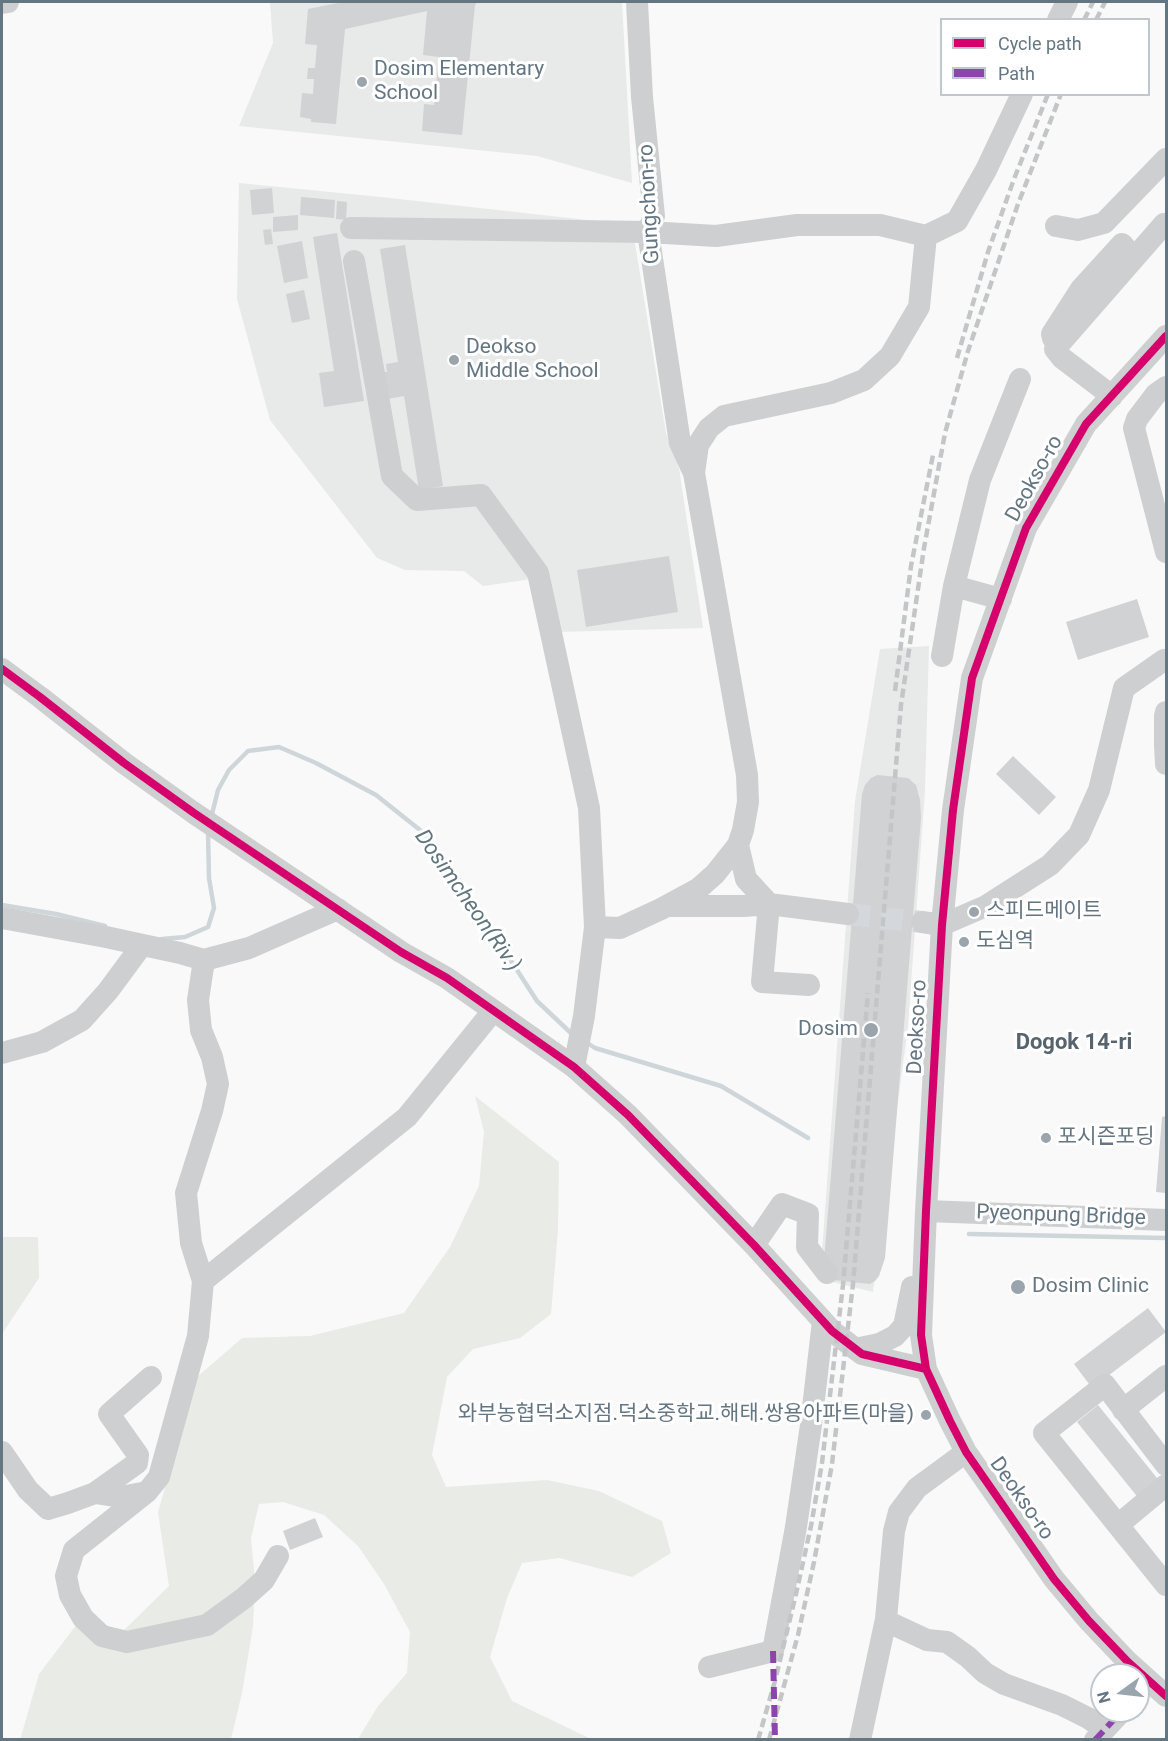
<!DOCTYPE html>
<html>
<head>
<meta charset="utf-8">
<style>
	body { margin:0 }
	#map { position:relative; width:1168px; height:1741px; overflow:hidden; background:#f9f9f9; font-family:Roboto,sans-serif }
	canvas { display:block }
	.frame { position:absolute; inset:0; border:3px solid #657683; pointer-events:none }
	.legend { position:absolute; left:940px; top:18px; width:210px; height:78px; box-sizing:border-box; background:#fff; border:2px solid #c1c8cd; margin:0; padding:8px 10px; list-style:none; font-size:18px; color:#657683 }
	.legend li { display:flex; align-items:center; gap:12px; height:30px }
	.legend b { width:30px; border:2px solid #c1c8cd }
	.north { position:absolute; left:1090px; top:1663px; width:60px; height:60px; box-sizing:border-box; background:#fff; border:2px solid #c1c8cd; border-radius:50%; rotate:255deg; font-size:16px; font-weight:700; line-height:24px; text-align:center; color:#657683 }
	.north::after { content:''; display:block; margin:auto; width:21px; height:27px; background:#99a4ac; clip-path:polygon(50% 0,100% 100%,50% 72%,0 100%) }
</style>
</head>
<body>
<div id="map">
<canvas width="1168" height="1741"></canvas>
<div class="frame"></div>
<ul class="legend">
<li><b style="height:8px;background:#d6006c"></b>Cycle path</li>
<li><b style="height:8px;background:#8e44ad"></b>Path</li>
</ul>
<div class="north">N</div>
</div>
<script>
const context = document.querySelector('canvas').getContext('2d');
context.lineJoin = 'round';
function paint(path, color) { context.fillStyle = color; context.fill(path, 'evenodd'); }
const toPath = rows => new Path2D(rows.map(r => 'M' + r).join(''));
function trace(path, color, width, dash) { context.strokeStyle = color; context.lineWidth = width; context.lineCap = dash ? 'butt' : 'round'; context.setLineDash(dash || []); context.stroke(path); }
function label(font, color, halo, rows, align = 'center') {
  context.font = font + ' Roboto,"Noto Sans KR",sans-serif'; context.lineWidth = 6; context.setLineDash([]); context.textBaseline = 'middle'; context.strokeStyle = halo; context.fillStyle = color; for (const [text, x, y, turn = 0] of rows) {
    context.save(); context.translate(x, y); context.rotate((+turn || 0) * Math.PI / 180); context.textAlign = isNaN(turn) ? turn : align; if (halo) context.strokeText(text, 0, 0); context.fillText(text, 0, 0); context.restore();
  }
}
paint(toPath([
	[270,2,622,2,632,183,537,156,239,126,273,43],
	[239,183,381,197,632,225,666,433,679,468,703,628,558,632,546,577,483,586,464,571,405,570,377,558,270,420,237,299],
	[929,646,925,791,908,1026,873,1292,820,1279,855,801,880,649]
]), '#e8e9e9');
paint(toPath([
	[475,1096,559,1162,558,1229,551,1314,520,1338,473,1349,447,1377,432,1455,446,1487,547,1480,599,1491,662,1521,671,1553,632,1577,559,1558,522,1563,507,1598,490,1657,512,1701,591,1739,358,1739,378,1706,407,1673,410,1632,384,1584,358,1546,324,1515,283,1502,259,1504,251,1538,255,1582,253,1626,242,1693,231,1739,20,1740,39,1674,77,1624,121,1633,169,1586,158,1512,196,1378,242,1338,310,1336,404,1313,450,1247,479,1186,484,1132],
	[2,1237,38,1237,39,1278,2,1334]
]), '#e8ebe6');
trace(toPath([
	[211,818,218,790,229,770,248,751,279,747,316,763,376,795,425,834,453,871,537,1001,573,1035],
	[2,905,56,914,105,926],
	[162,939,185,937,208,927,214,908,209,878,208,832],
	[586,1042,595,1048,721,1086,808,1138],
	[969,1234,1166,1238]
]), '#ced6d9', 4.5);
paint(toPath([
	[343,2,477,2,475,5,462,135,422,131,424,104,434,105,439,57,423,55,427,11,345,29,336,124,311,122,311,119,300,117,302,93,313,94,314,79,307,79,308,68,315,68,317,45,305,44,308,9],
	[272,188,274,213,252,215,250,190],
	[301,197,335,200,334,218,300,215],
	[337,201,347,202,346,220,336,219],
	[298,215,298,230,273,232,273,217],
	[271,229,273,244,265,245,263,230],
	[337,233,364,401,324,407,319,373,334,371,313,237],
	[302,241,308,278,284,283,277,246],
	[405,245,443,486,419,490,404,396,387,399,382,372,387,372,386,364,398,362,380,249],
	[304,290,310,319,292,323,286,294],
	[669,556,678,612,586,627,577,570],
	[1137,599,1149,637,1078,660,1066,622],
	[1013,756,1056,797,1039,815,996,774],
	[877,775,908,778,916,785,920,800,921,818,885,1258,879,1276,875,1281,870,1284,833,1280,824,1261,862,794,865,785,871,778],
	[1166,1116,1166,1193,1156,1192,1162,1117],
	[1148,1308,1166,1332,1092,1388,1074,1364],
	[1098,1405,1161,1483,1140,1500,1077,1422],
	[315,1518,323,1537,290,1550,283,1531]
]), '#d0d2d3');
trace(toPath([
	[848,914,922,922]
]), '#d4d8dc', 22, [22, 11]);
trace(toPath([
	[637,2,642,97,654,216,648,232,680,443,694,473],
	[2,3,8,2],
	[1058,20,1067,2],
	[1056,226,1078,230,1104,223,1166,159],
	[351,228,648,232,716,236,797,225,880,225,926,236,957,221,986,170,1022,94],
	[354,261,392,476,417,500,481,495,538,573,589,808,595,927,584,1016,574,1067],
	[1166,336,1086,424,1026,528,972,678,953,810,942,925,926,1211,921,1335,926,1369,950,1421,966,1452,1054,1579,1089,1621,1128,1662,1166,1696],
	[1053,338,1052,334,1081,289,1122,244,1134,258],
	[1166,387,1156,394,1137,419,1134,428,1166,552],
	[1112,396,1062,358,1055,349,1164,224],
	[1001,599,954,586,980,480,1020,379],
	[942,656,954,586],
	[2,669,40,697,124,763,194,813,401,952,447,978,574,1067,628,1115,754,1245,832,1331,862,1354,926,1369],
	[1166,712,1165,716,1165,745,1166,764],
	[738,845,746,879,769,904,848,914],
	[769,904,762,982,809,985],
	[672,906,744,906,769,904],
	[2,918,106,937,180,953,204,960,249,948,338,909],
	[922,922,942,925,986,906,1050,865,1079,835,1099,790,1124,688,1164,660],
	[595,927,620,928,661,909,698,889,715,874,738,845,743,830,748,802,747,775,694,473,698,445,709,428,724,416,831,393,864,380,890,356,919,307,926,236],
	[204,960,198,1000,201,1030,212,1057,218,1084,212,1111,186,1193,191,1243,203,1281,407,1117,493,1011],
	[2,1053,42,1042,82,1020,108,991,142,945],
	[926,1211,1166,1220],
	[754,1245,782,1204,808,1214,807,1247,827,1273],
	[855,1349,879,1344,895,1336,904,1326,912,1287],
	[1123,1410,1166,1376],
	[2,1452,28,1490,48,1509,68,1503,95,1493,121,1497,147,1492,159,1477,198,1336,203,1281],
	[1166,1465,1105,1385,1044,1433,1166,1585],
	[147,1492,74,1550,66,1576,70,1595,83,1618,102,1636,127,1642,207,1625,244,1598,264,1580,278,1556],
	[95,1493,137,1463,138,1455,109,1414,151,1377],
	[1118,1525,1166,1485],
	[886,1621,927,1640,947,1642,968,1657,985,1673,1004,1684,1062,1705,1088,1718,1104,1729],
	[709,1667,773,1651,796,1527,811,1425,823,1321],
	[860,1740,886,1619,894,1531,899,1512,917,1488,966,1452],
	[1095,1740,1122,1711]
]), '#cecfd0', 22);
trace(toPath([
	[1084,20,1093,2],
	[1096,20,1105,2],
	[957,358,988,252,1014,179,1048,94],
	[895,691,911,566,933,455],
	[758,1740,775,1681,796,1594,811,1526,822,1463,843,1285,868,993],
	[769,1740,798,1635,814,1562,832,1464,853,1284,901,705,924,548,945,433,968,351,1018,204,1061,94]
]), '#c3c5c6', 4.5, [9, 4.5]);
trace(toPath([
	[773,1651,775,1740],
	[1138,1695,1151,1683],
	[1095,1740,1122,1711]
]), '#8e44ad', 6, [12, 6]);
trace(toPath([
	[1166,336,1086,424,1026,528,972,678,953,810,942,925,926,1211,921,1335,926,1369,950,1421,966,1452,1054,1579,1089,1621,1128,1662,1166,1696],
	[2,669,40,697,124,763,194,813,401,952,447,978,574,1067,628,1115,754,1245,832,1331,862,1354,926,1369]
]), '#d6006c', 8);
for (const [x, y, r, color] of [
	[362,82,6,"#99a4ac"],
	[454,360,6,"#99a4ac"],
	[974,912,6,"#99a4ac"],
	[964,942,6,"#99a4ac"],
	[871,1030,8,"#99a4ac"],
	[1046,1138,6,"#99a4ac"],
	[1018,1287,8,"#99a4ac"],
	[926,1415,6,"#99a4ac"]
]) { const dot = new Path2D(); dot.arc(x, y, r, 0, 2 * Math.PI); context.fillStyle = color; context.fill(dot); trace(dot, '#fff', 2); }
label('21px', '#657683', '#fff', [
	["Dosim Elementary",374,70],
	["School",374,94],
	["Deokso",466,348],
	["Middle School",466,372],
	["스피드메이트",986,912],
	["도심역",976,942],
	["Dosim",858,1030,"right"],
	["포시즌포딩",1058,1138],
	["Dosim Clinic",1032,1287],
	["와부농협덕소지점.덕소중학교.해태.쌍용아파트(마을)",914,1415,"right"]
], 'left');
label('21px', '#657683', '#fff', [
	["Gungchon-ro",650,204,-93],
	["Deokso-ro",1035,479,-61],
	["Deokso-ro",918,1027,-87],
	["Pyeonpung Bridge",1061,1216,2],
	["Deokso-ro",1021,1499,55]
]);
label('italic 22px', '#60757c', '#fff', [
	["Dosimcheon(Riv.)",467,901,55]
]);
label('bold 22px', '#57646e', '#fff', [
	["Dogok 14-ri",1074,1043]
]);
</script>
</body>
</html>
